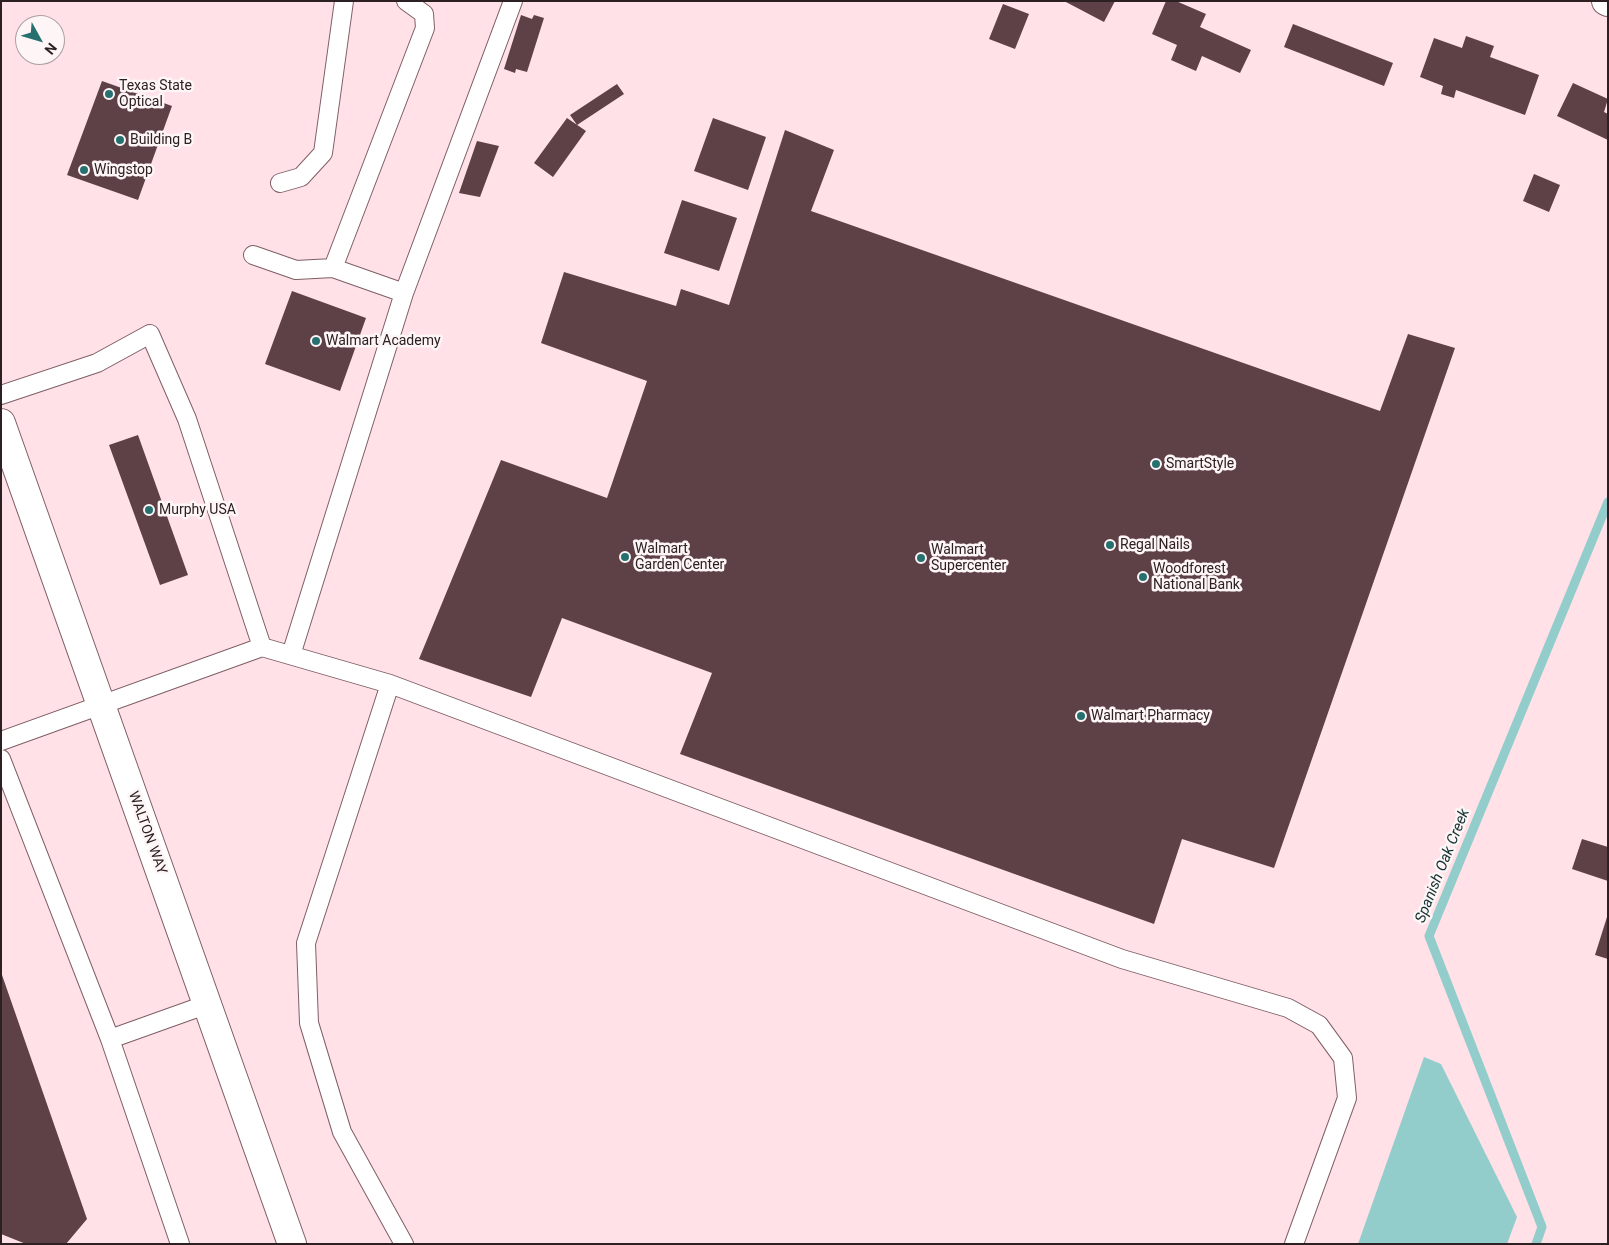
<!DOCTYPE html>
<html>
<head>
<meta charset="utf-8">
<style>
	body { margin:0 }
	#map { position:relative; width:1609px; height:1245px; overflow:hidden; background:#ffe1e7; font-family:Roboto,sans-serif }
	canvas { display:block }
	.frame { position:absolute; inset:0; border:2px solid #2d2022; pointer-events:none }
	.north { position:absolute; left:15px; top:15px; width:50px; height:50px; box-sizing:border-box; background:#fdf5f6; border:1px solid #aaa0a1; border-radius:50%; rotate:129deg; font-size:14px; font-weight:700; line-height:20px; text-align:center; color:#2d2022 }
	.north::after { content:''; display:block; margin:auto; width:18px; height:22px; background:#267170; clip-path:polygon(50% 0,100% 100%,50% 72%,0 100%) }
</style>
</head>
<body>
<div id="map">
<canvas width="1609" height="1245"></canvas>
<div class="frame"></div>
<div class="north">N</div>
</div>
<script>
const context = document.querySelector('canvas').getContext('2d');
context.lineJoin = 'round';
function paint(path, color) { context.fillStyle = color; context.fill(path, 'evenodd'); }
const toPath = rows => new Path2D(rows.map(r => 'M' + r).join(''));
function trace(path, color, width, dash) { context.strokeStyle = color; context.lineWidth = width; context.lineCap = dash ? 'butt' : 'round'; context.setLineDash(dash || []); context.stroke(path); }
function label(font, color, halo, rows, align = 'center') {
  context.font = font + ' Roboto,sans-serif'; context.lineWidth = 5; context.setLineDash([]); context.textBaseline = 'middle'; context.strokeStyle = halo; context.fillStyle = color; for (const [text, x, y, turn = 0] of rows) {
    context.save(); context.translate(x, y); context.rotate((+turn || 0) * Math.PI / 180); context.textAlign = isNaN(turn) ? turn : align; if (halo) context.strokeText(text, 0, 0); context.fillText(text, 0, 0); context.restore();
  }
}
paint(toPath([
	[1424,1057,1441,1064,1517,1217,1507,1244,1358,1244]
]), '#92cdcc');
trace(toPath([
	[1536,1244,1542,1227,1429,936,1608,502]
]), '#92cdcc', 9);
paint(toPath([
	[1064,1,1115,1,1104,22],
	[1166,1,1176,1,1206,14,1200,27,1251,50,1240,73,1202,56,1196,71,1171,60,1177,45,1152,34],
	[1003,4,1029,14,1015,49,989,39],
	[521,15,532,19,534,15,544,18,527,72,516,69,515,73,504,69],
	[1293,24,1393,63,1384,86,1284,47],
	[1466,36,1494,46,1490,57,1539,75,1525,115,1456,90,1454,98,1441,94,1443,86,1420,77,1434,38,1462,48],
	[102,81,172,106,138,200,67,175],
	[1573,83,1608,99,1604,112,1608,114,1608,140,1557,116],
	[617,84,624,94,577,125,570,115],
	[567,118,586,131,553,177,534,163],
	[713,118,766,137,748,190,694,171],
	[785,130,834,150,811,211,1380,411,1408,334,1455,348,1274,868,1182,839,1154,924,680,754,712,673,562,618,531,697,419,659,501,460,607,498,647,381,541,343,564,272,676,306,681,289,729,305],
	[477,141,499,146,480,197,459,193],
	[1534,174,1560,185,1549,212,1523,201],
	[682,200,737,218,719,271,664,253],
	[292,291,366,318,340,391,265,364],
	[138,435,188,575,160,585,109,445],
	[1582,839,1608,847,1608,881,1572,869],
	[1607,917,1608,917,1608,959,1595,955],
	[2,975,87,1219,66,1244,26,1244,1,1234]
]), '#5e4147');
const lane = toPath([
	[280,183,301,177,323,153,344,1],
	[253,255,296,270,333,268,404,293],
	[333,268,425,28,424,14,406,1],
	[1,395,97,363,150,334,187,419,262,647],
	[291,655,404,293,513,1],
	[1,741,262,647,390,684],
	[1,759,110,1039,180,1244],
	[110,1039,208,1004],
	[404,1244,342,1132,309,1023,306,943,390,684,1122,959,1288,1008,1319,1025,1343,1058,1347,1098,1294,1244]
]);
const street = toPath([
	[1606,1,1608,2],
	[1,423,292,1244]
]);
trace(lane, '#7e5f65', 20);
trace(street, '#7e5f65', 30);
trace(lane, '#fff', 18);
trace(street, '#fff', 28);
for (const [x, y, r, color] of [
	[109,94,5,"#267170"],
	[120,140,5,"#267170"],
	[84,170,5,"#267170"],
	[316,341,5,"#267170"],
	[1156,464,5,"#267170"],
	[149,510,5,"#267170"],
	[1110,545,5,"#267170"],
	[625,557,5,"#267170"],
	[921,558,5,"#267170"],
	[1143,577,5,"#267170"],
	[1081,716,5,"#267170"]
]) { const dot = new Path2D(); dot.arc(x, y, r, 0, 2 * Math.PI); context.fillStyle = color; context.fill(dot); trace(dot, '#fdf5f6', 2); }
label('14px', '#2d2022', '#fdf5f6', [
	["Texas State",119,86],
	["Optical",119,102],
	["Building B",130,140],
	["Wingstop",94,170],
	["Walmart Academy",326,341],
	["SmartStyle",1166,464],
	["Murphy USA",159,510],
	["Regal Nails",1120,545],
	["Walmart",635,549],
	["Garden Center",635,565],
	["Walmart",931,550],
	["Supercenter",931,566],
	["Woodforest",1153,569],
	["National Bank",1153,585],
	["Walmart Pharmacy",1091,716]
], 'left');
label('14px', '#2d2022', '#fdf5f6', [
	["WALTON WAY",147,833,70]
]);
label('italic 15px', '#123130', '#fdf5f6', [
	["Spanish Oak Creek",1443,866,-68]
]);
</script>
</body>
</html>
